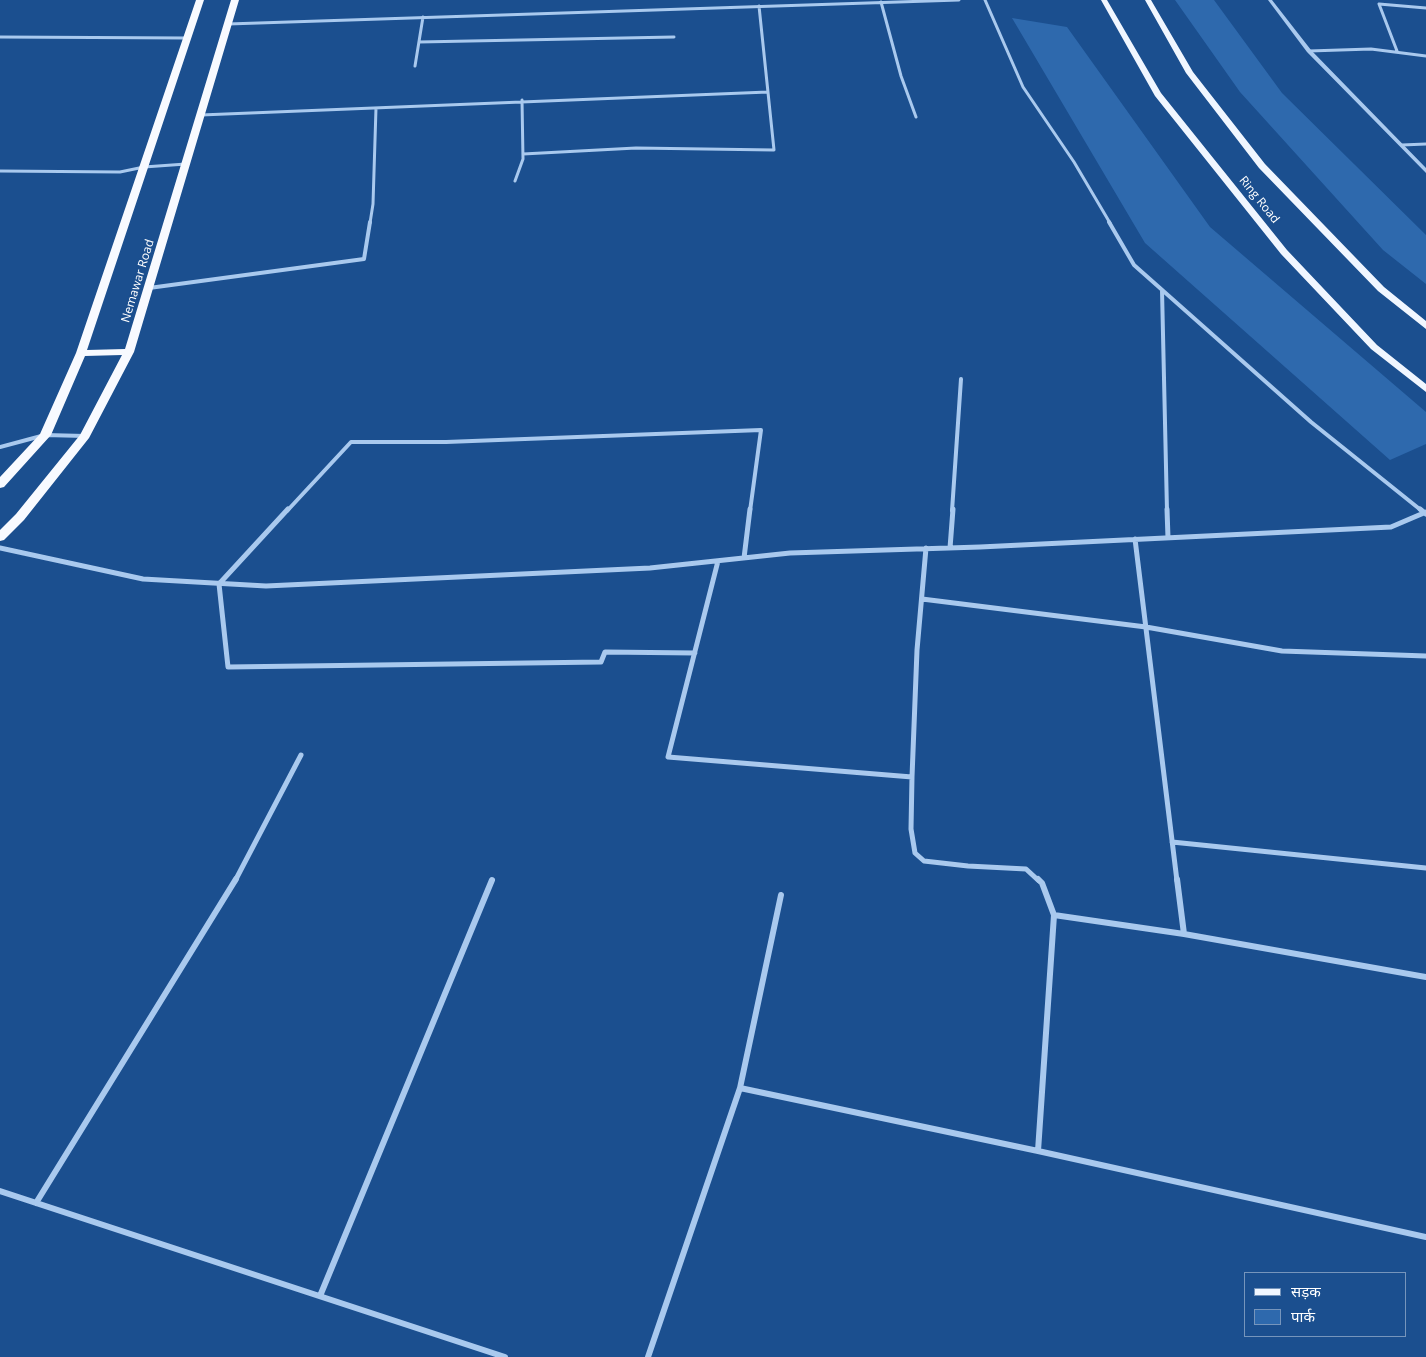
<!DOCTYPE html>
<html>
<head>
<meta charset="utf-8">
<style>
	body { margin:0 }
	#map { position:relative; width:1426px; height:1357px; overflow:hidden; background:#1b4f8f; font-family:"Open Sans","Noto Sans Devanagari",sans-serif }
	canvas { display:block }
	.legend { position:absolute; left:1244px; top:1272px; width:162px; height:65px; box-sizing:border-box; background:#1b4f8f; border:1px solid #7695bc; margin:0; padding:6px 9px; list-style:none; font-size:15px; color:#fff }
	.legend li { display:flex; align-items:center; gap:10px; height:25px }
	.legend b { width:25px; border:1px solid #7695bc }
</style>
</head>
<body>
<div id="map">
<canvas width="1426" height="1357"></canvas>
<ul class="legend">
<li><b style="height:6px;background:#f0f6ff"></b>सड़क</li>
<li><b style="height:14px;background:#2e69ad"></b>पार्क</li>
</ul>
</div>
<script>
const context = document.querySelector('canvas').getContext('2d');
context.lineJoin = 'round';
function paint(path, color) { context.fillStyle = color; context.fill(path, 'evenodd'); }
const toPath = rows => new Path2D(rows.map(r => 'M' + r).join(''));
function trace(path, color, width, dash) { context.strokeStyle = color; context.lineWidth = width; context.lineCap = dash ? 'butt' : 'round'; context.setLineDash(dash || []); context.stroke(path); }
function label(font, color, halo, rows, align = 'center') {
  context.font = font + ' "Open Sans",sans-serif'; context.lineWidth = 4; context.setLineDash([]); context.textBaseline = 'middle'; context.strokeStyle = halo; context.fillStyle = color; for (const [text, x, y, turn = 0] of rows) {
    context.save(); context.translate(x, y); context.rotate((+turn || 0) * Math.PI / 180); context.textAlign = isNaN(turn) ? turn : align; if (halo) context.strokeText(text, 0, 0); context.fillText(text, 0, 0); context.restore();
  }
}
paint(toPath([
	[1175,0,1214,0,1282,93,1426,235,1426,284,1383,250,1240,92],
	[1012,18,1067,27,1210,227,1426,412,1426,444,1390,460,1145,243]
]), '#2e69ad');
trace(toPath([
	[985,0,1023,87,1074,162,1110,223],
	[881,2,901,76,916,117],
	[228,24,959,0],
	[0,37,186,38],
	[419,42,674,37],
	[1309,51,1371,49,1426,56],
	[1397,51,1379,4,1426,8],
	[415,66,423,17],
	[201,115,768,92],
	[1402,145,1426,144],
	[523,154,636,148,774,150,759,6],
	[0,171,120,172,144,167,186,164],
	[515,181,523,159,522,100],
	[370,223,373,204,376,108]
]), '#a9c9ee', 3);
trace(toPath([
	[1109,222,1134,265,1311,422,1422,511],
	[149,288,364,259,370,222],
	[1162,290,1167,511],
	[0,447,45,435,85,436],
	[287,511,351,442,446,442,761,430,750,511],
	[952,511,961,379]
]), '#a9c9ee', 4);
trace(toPath([
	[288,509,219,584,228,667,601,662,605,652,695,653],
	[1167,509,1168,538],
	[1420,509,1426,514],
	[1135,539,1177,881],
	[0,548,143,579,266,586,650,568,790,553,980,547,1391,527,1426,512],
	[926,548,917,650,912,777,911,829,915,853,924,861,968,866,1026,869,1039,881],
	[950,548,953,509],
	[744,558,750,509],
	[718,561,668,757,912,777],
	[922,599,1146,627,1282,651,1426,656],
	[1172,842,1426,868],
	[235,881,301,755]
]), '#a9c9ee', 5);
trace(toPath([
	[1038,879,1042,883,1054,915,1038,1151],
	[1177,879,1184,934,1426,977],
	[1054,915,1184,934],
	[740,1088,781,895],
	[0,1191,505,1357],
	[36,1203,236,879],
	[320,1296,492,880],
	[648,1357,740,1088,1038,1151,1426,1237]
]), '#a9c9ee', 6);
paint(toPath([
	[1268,0,1272,0,1311,50,1426,168,1426,173,1307,52,1268,0]
]), '#a9c9ee');
paint(toPath([
	[1101,0,1107,0,1161,93,1287,250,1377,345,1426,384,1426,392,1371,349,1281,254,1155,96,1101,0],
	[1145,0,1151,0,1193,72,1265,164,1384,287,1426,321,1426,329,1378,291,1259,168,1186,73,1145,0]
]), '#f0f6ff');
paint(toPath([
	[196,0,204,0,87,350,125,349,231,0,239,0,134,352,89,438,24,520,4,540,0,541,0,530,16,514,80,435,122,355,85,356,51,435,4,487,0,488,0,477,40,434,76,353,196,0]
]), '#f8faff');
label('12px', '#fff', '#1b4f8f', [
	["Ring Road",1259,200,51],
	["Nemawar Road",138,281,-73]
]);
</script>
</body>
</html>
